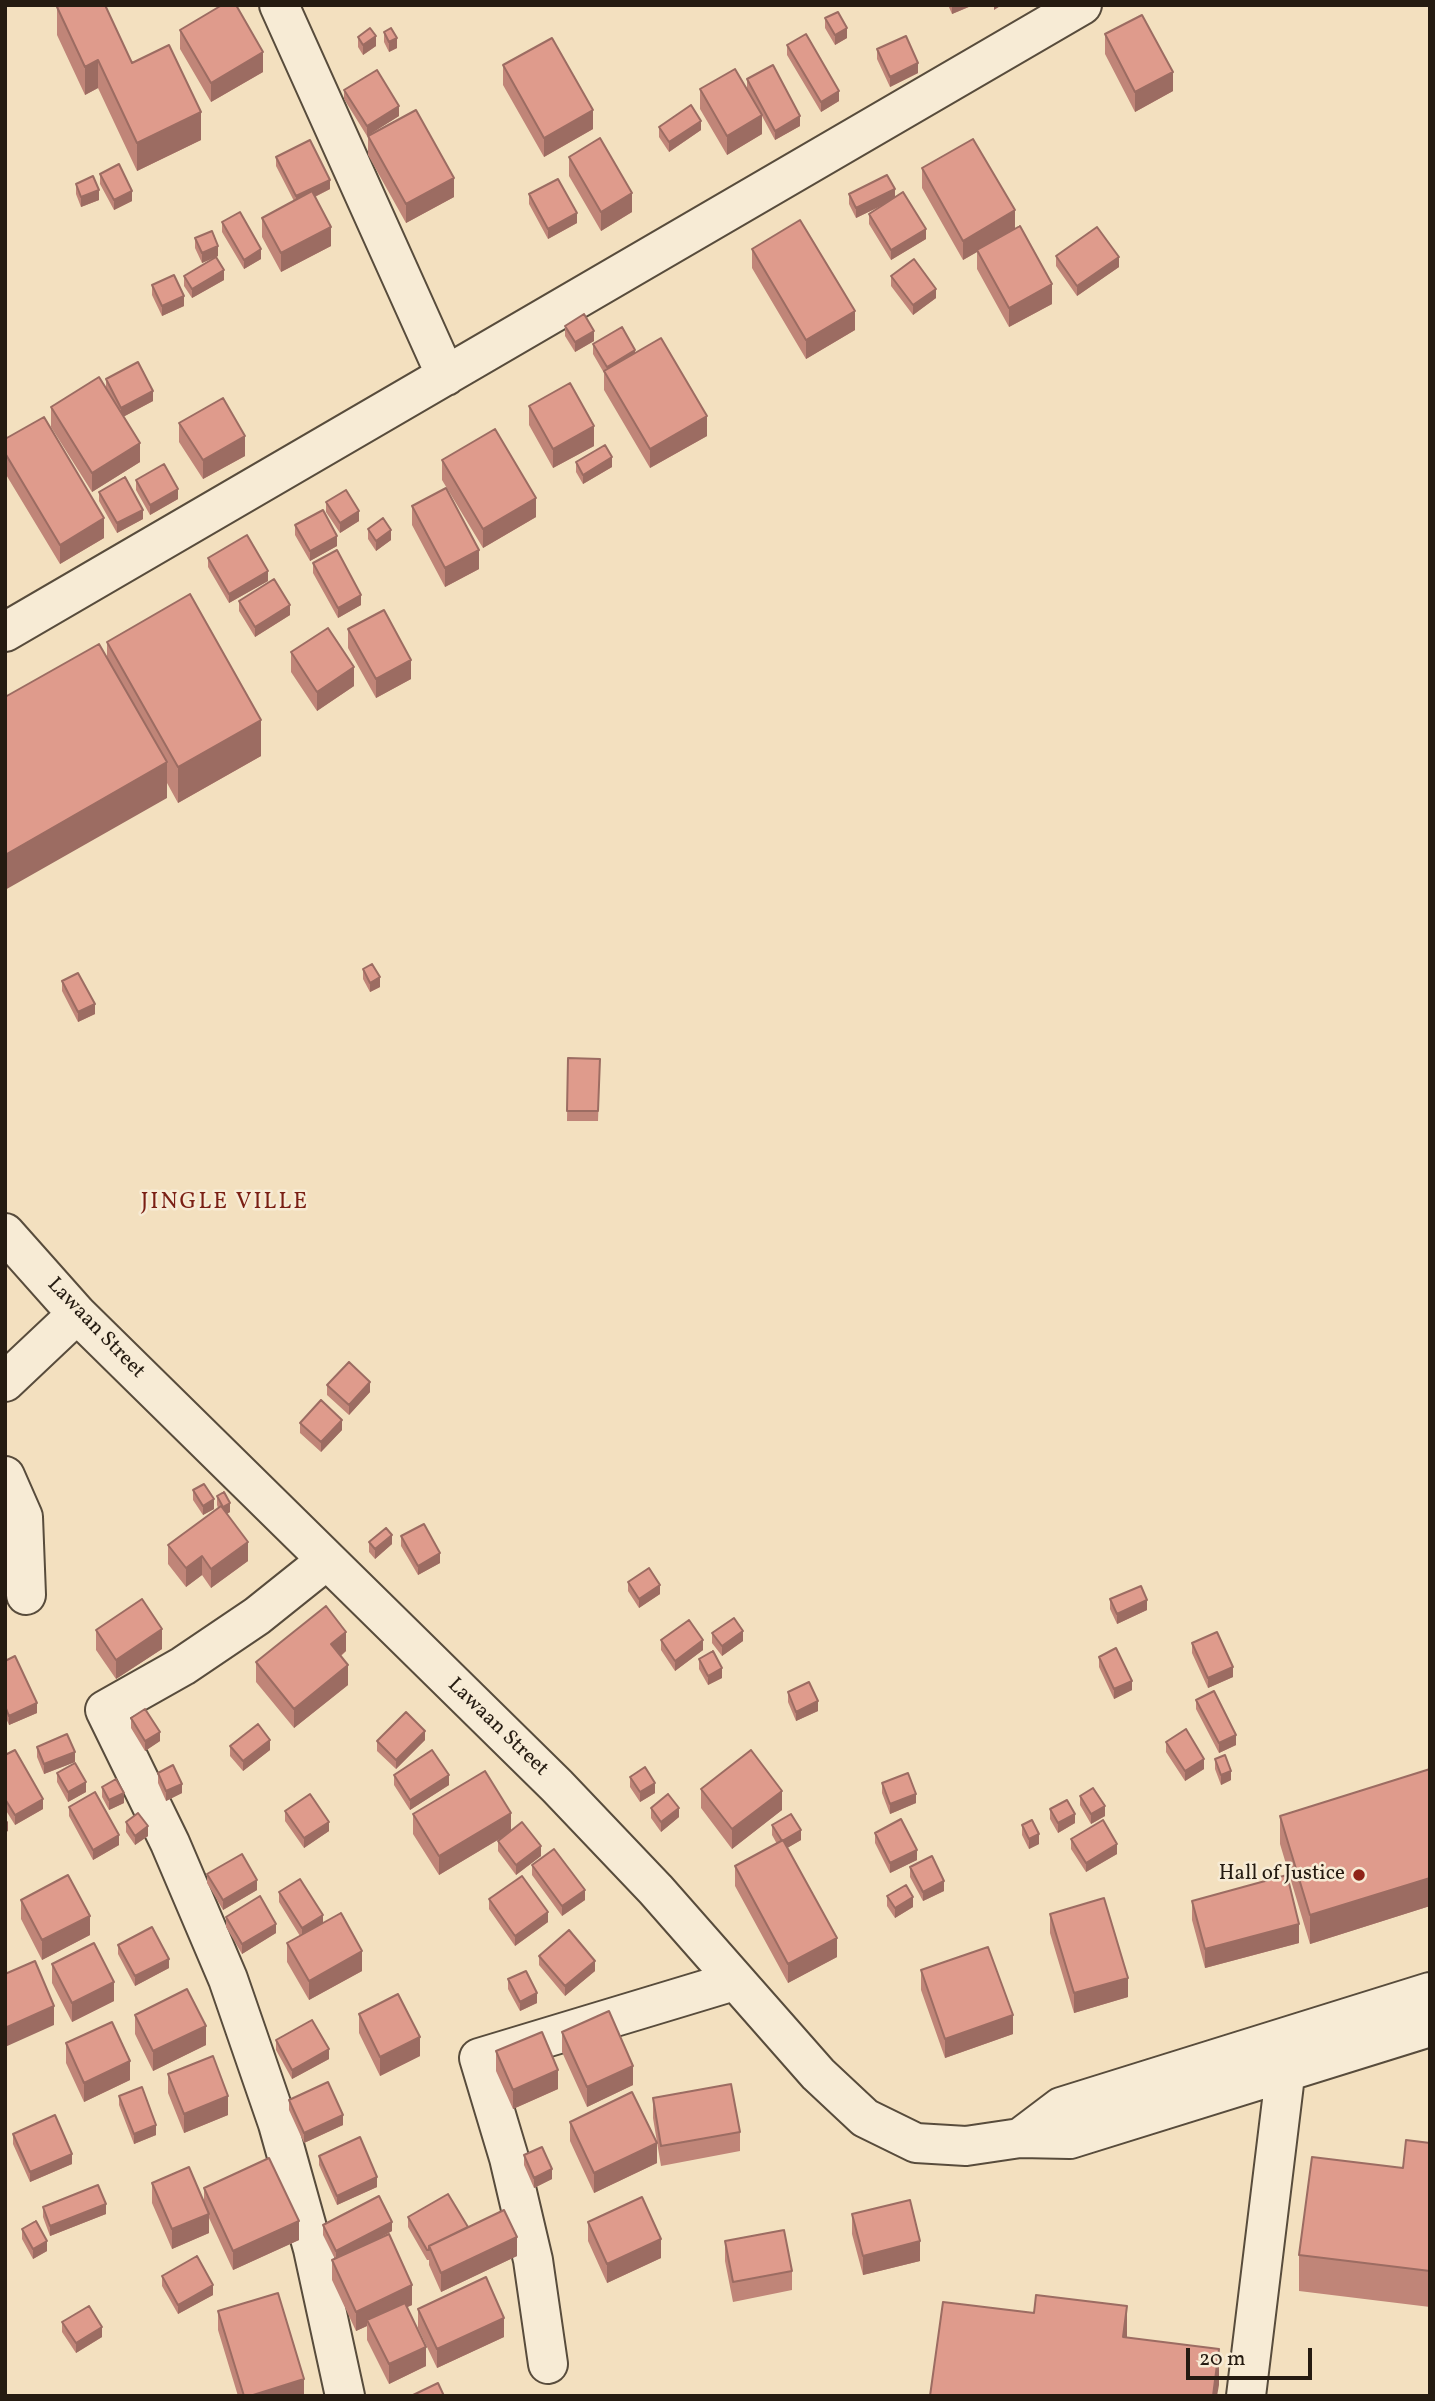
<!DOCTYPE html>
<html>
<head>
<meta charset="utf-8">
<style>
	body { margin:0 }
	#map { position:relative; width:1435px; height:2401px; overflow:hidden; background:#f3e0bf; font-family:Vollkorn,serif }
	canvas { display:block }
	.frame { position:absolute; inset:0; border:7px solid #251b11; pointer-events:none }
	.scale { position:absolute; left:1186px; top:2348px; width:126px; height:32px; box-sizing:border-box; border:4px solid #251b11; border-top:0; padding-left:9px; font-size:21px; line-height:24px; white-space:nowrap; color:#251b11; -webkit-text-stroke:5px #f7ebd5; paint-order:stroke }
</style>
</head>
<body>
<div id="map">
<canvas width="1435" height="2401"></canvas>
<div class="frame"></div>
<div class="scale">20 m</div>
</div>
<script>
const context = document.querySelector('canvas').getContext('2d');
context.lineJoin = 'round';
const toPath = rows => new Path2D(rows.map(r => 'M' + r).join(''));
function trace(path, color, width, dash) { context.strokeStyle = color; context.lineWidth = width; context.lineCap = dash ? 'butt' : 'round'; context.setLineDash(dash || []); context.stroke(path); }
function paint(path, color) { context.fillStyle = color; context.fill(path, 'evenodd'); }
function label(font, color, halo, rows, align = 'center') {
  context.font = font + ' Vollkorn,serif'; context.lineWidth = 5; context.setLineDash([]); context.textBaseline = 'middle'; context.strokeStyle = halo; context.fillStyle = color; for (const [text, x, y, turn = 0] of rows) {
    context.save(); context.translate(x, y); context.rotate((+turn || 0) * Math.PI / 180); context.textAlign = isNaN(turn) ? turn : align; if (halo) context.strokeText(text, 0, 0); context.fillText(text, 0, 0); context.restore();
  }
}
const minor = toPath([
	[279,5,446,376],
	[5,632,1082,5],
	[5,1233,77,1314,557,1786,656,1890,818,2074,865,2118,916,2143,966,2146,1020,2138,1070,2139,1430,2027],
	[5,1382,77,1314],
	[5,1476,23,1517,26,1595],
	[327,1560,257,1616,183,1666,105,1710,170,1843,228,1979,278,2124,313,2249,345,2396],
	[1020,2138,1061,2107,1430,1992],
	[548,2364,533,2260,509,2158,479,2058,734,1981],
	[1246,2396,1288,2051]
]);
trace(minor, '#584c3c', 42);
trace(minor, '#f7ebd5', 38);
paint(toPath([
	[948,5,971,5,971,6,952,14],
	[57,7,201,140,137,171,98,88,85,95,57,35],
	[825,18,847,38,835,45,825,28],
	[180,30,263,72,211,102,180,49],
	[384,32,397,48,389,52,384,42],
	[1105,34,1173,91,1135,112,1105,54],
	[358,37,376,46,363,55,358,47],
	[787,45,839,101,821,112,787,55],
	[877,49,918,73,890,87,877,59],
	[503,65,593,129,544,157,503,85],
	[747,79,800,126,775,140,762,116,762,134,727,155,700,109,700,89,747,89],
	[344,90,399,116,367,136,344,99],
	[659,127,701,130,669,152,659,137],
	[368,136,454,197,406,223,368,155],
	[276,157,330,189,315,197,331,246,281,272,262,237,262,218,294,201,276,166],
	[569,157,632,212,601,231,569,176],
	[922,168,1052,304,1009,327,977,269,977,252,963,260,922,188],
	[100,174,132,201,114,210,100,184],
	[76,184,99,200,81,207,76,194],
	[529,194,577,223,548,239,529,204],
	[849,194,895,197,926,239,891,260,869,224,869,214,885,204,856,218,849,204],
	[222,222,261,259,244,269,222,232],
	[195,238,218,256,216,257,224,280,192,298,184,286,184,276,215,257,202,263,195,248],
	[752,249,855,330,806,359,752,268],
	[1056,256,1119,267,1077,296,1056,266],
	[891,276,936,298,913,315,891,286],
	[152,285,184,306,162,316,152,295],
	[565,326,594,341,575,352,565,336],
	[593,344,635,352,707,436,650,468,604,390,604,373,593,354],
	[106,379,153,401,123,417,140,462,92,492,51,427,51,407,106,388],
	[529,406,594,446,553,468,529,425],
	[179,423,245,456,203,479,179,442],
	[5,439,104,538,60,564,5,473],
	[442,460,536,517,483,548,442,480],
	[576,462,612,467,583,484,576,472],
	[136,480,178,499,150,515,136,490],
	[99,492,143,519,117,533,99,501],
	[326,502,359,521,340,533,326,512],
	[412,506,479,569,445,587,412,525],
	[295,525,337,546,310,561,295,535],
	[368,529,391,540,376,551,368,539],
	[208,558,268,581,229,603,208,567],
	[313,563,361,605,338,618,313,573],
	[239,601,290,615,255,637,239,611],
	[348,629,411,679,376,698,348,648],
	[107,642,261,756,178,803,167,783,167,798,107,657],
	[291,652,354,686,317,711,291,672],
	[363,969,380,987,370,992,363,979],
	[62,981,95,1014,78,1022,62,991],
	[568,1058,600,1059,598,1121,567,1121],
	[327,1385,370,1392,349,1415,327,1395],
	[300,1423,342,1430,321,1452,300,1433],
	[193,1490,214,1509,203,1515,193,1500],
	[217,1496,230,1512,227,1514,248,1561,211,1588,202,1575,186,1587,168,1564,168,1545,218,1508,217,1505],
	[401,1536,440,1563,418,1575,401,1546],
	[369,1542,392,1544,375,1559,369,1552],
	[628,1582,660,1594,639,1608,628,1591],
	[1110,1599,1147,1610,1117,1624,1110,1609],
	[96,1630,162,1649,116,1679,96,1650],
	[712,1633,743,1641,722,1656,712,1643],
	[661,1640,703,1650,675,1671,661,1650],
	[1192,1643,1233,1677,1208,1688,1192,1653],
	[346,1651,341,1656,348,1685,294,1728,256,1682,256,1662],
	[1099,1657,1132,1690,1114,1699,1099,1667],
	[699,1659,722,1678,708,1685,699,1669],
	[5,1661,37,1713,9,1725,5,1716],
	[788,1692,818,1711,796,1721,788,1702],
	[1196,1700,1236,1745,1219,1753,1196,1709],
	[131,1718,160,1741,145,1751,131,1728],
	[425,1740,396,1769,377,1751,377,1741],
	[1166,1742,1204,1769,1185,1781,1166,1752],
	[230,1746,270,1750,243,1771,230,1756],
	[37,1747,75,1762,44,1774,37,1757],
	[5,1755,43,1809,15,1825,5,1809],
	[1215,1759,1231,1780,1221,1785,1215,1769],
	[1430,1769,1430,1906,1310,1944,1280,1844,1280,1816],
	[57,1773,86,1792,68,1802,57,1782],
	[158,1773,182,1793,166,1801,158,1783],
	[394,1775,449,1785,410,1810,394,1785],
	[630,1777,655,1793,640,1802,630,1787],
	[882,1783,916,1803,890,1814,882,1793],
	[102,1787,124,1803,109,1810,102,1797],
	[701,1789,782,1810,732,1849,701,1808],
	[1080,1796,1105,1816,1091,1824,1080,1805],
	[69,1807,119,1845,93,1860,69,1816],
	[651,1808,679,1817,661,1832,651,1818],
	[1050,1809,1075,1823,1058,1833,1050,1819],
	[285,1811,329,1831,304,1848,285,1821],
	[413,1814,511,1831,541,1856,516,1875,498,1851,498,1841,506,1835,439,1875,413,1834],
	[126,1822,148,1836,135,1845,126,1832],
	[772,1825,801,1840,787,1848,837,1957,788,1983,735,1886,735,1866,777,1844,772,1835],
	[1022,1825,1039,1844,1029,1849,1022,1835],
	[875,1833,917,1860,890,1873,875,1843],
	[1071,1839,1117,1854,1086,1872,1071,1849],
	[532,1865,585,1900,562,1916,532,1875],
	[910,1867,944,1891,923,1901,910,1877],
	[207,1874,257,1890,223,1910,207,1883],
	[279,1892,323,1923,362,1971,309,2000,287,1962,287,1943,300,1936,279,1902],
	[887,1896,913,1907,895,1918,887,1906],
	[489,1899,548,1922,515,1946,489,1909],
	[21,1900,90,1935,42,1960,21,1919],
	[1192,1901,1299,1943,1205,1968,1192,1920],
	[1050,1914,1128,1997,1074,2013,1050,1933],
	[226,1917,276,1933,242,1954,226,1927],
	[118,1945,169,1968,135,1986,118,1954],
	[539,1956,595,1971,565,1996,539,1965],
	[52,1964,114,2001,72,2022,52,1983],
	[921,1970,1013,2034,945,2058,921,1990],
	[508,1979,537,2003,520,2011,508,1989],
	[359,2014,420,2056,380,2076,359,2033],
	[135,2015,206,2045,153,2071,135,2034],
	[562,2032,633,2085,587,2107,562,2052],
	[276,2040,329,2059,292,2079,276,2050],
	[66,2043,130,2080,84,2102,66,2063],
	[496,2051,558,2089,513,2109,496,2071],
	[168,2074,228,2115,184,2133,168,2093],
	[119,2096,156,2135,134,2144,119,2105],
	[653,2098,740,2132,740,2151,661,2166,653,2118],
	[289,2100,343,2125,304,2143,289,2110],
	[570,2122,657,2163,594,2193,570,2141],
	[13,2134,72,2164,30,2182,13,2144],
	[1430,2143,1430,2307,1299,2291,1299,2255,1403,2168],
	[524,2155,552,2179,534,2188,524,2165],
	[319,2156,377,2187,337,2205,319,2165],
	[152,2183,204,2202,204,2188,299,2240,233,2270,209,2218,209,2233,172,2249,152,2203],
	[43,2207,106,2214,50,2236,43,2217],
	[852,2214,920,2261,863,2275,852,2234],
	[408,2217,468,2228,517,2256,441,2292,429,2265,429,2260,427,2260,408,2227],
	[588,2222,661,2258,607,2283,588,2241],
	[323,2225,392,2231,376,2240,412,2305,407,2307,426,2366,389,2384,367,2340,367,2326,356,2331,332,2280,332,2260,335,2259,323,2235],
	[22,2229,47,2251,33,2259,22,2239],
	[725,2241,792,2271,792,2290,733,2302,725,2261],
	[162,2276,213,2295,178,2314,162,2286],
	[418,2309,504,2337,437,2368,418,2328],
	[218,2311,304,2396,238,2396,218,2330],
	[62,2322,102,2337,76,2353,62,2332]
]), '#c08578');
paint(toPath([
	[952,5,971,5,971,6,952,14],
	[994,5,1002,5,994,10],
	[847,28,847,38,835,45,835,35],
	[376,36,376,46,363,55,363,45],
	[397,38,397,48,389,52,389,42],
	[263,52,263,72,211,102,211,83],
	[98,60,98,88,85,95,85,67],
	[918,63,918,73,890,87,890,77],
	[1173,72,1173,91,1135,112,1135,92],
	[839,91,839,101,821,112,821,102],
	[399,106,399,116,367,136,367,126],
	[593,110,593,129,544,157,544,138],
	[201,112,201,140,137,171,137,143],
	[762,115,762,134,727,155,727,136],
	[800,116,800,126,775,140,775,131],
	[701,121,701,130,669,152,669,142],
	[454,178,454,197,406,223,406,204],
	[330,180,330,189,296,206,296,196],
	[895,189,895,199,856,218,856,208],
	[99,190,99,200,81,207,81,197],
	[132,191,132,201,114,210,114,200],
	[632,193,632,212,601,231,601,212],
	[1015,210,1015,230,977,250,977,252,963,260,963,241],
	[577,213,577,223,548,239,548,229],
	[331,227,331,246,281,272,281,253],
	[926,229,926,239,891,260,891,250],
	[218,246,218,256,202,263,202,253],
	[261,249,261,259,244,269,244,260],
	[1119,257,1119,267,1077,296,1077,286],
	[224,270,224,280,192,298,192,289],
	[1052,284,1052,304,1009,327,1009,308],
	[936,289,936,298,913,315,913,305],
	[184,296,184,306,162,316,162,306],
	[855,311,855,330,806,359,806,340],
	[594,331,594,341,575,352,575,342],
	[635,350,635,360,607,375,607,367],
	[153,391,153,401,121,418,121,408],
	[707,416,707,436,650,468,650,449],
	[594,426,594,446,553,468,553,449],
	[245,436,245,456,203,479,203,460],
	[140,443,140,462,92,492,92,473],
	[612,457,612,467,583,484,583,475],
	[178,489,178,499,150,515,150,505],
	[536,498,536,517,483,548,483,529],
	[143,510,143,519,117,533,117,523],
	[359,511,359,521,340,533,340,523],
	[104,518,104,538,60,564,60,545],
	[391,530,391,540,376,551,376,541],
	[337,536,337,546,310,561,310,551],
	[479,550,479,569,445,587,445,568],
	[268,571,268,581,229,603,229,594],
	[361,595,361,605,338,618,338,608],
	[290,605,290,615,255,637,255,627],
	[411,660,411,679,376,698,376,679],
	[354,667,354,686,317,711,317,692],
	[261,720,261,756,178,803,178,767],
	[167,762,167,798,5,890,5,855],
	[380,977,380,987,370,992,370,983],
	[95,1004,95,1014,78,1022,78,1012],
	[370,1382,370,1392,349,1415,349,1405],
	[342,1420,342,1430,321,1452,321,1442],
	[214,1499,214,1509,203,1515,203,1506],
	[230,1503,230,1512,223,1516,223,1507],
	[392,1535,392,1544,375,1559,375,1549],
	[248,1542,248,1561,211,1588,211,1569],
	[440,1553,440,1563,418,1575,418,1566],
	[202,1556,202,1575,186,1587,186,1568],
	[660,1585,660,1594,639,1608,639,1599],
	[1147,1600,1147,1610,1117,1624,1117,1614],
	[162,1629,162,1649,116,1679,116,1660],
	[743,1631,743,1641,722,1656,722,1646],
	[346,1632,346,1651,331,1663,331,1644],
	[703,1640,703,1650,675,1671,675,1661],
	[348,1665,348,1685,294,1728,294,1709],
	[1233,1667,1233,1677,1208,1688,1208,1678],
	[722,1668,722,1678,708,1685,708,1676],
	[1132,1681,1132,1690,1114,1699,1114,1689],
	[818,1701,818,1711,796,1721,796,1712],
	[37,1703,37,1713,9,1725,9,1716],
	[425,1731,425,1740,396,1769,396,1760],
	[160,1732,160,1741,145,1751,145,1741],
	[1236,1735,1236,1745,1219,1753,1219,1743],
	[270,1740,270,1750,243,1771,243,1761],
	[75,1752,75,1762,44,1774,44,1764],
	[1204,1759,1204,1769,1185,1781,1185,1771],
	[1231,1771,1231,1780,1221,1785,1221,1775],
	[449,1775,449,1785,410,1810,410,1800],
	[86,1782,86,1792,68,1802,68,1792],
	[655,1783,655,1793,640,1802,640,1792],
	[182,1784,182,1793,166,1801,166,1791],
	[782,1791,782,1810,732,1849,732,1829],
	[124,1793,124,1803,109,1810,109,1800],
	[916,1794,916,1803,890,1814,890,1804],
	[43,1799,43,1809,15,1825,15,1815],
	[1105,1806,1105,1816,1091,1824,1091,1814],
	[679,1808,679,1817,661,1832,661,1822],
	[511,1813,511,1832,439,1875,439,1856],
	[1075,1814,1075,1823,1058,1833,1058,1823],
	[8,1821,8,1831,5,1833,5,1823],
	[329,1822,329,1831,304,1848,304,1838],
	[148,1826,148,1836,135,1845,135,1836],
	[801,1830,801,1840,782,1851,782,1841],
	[1039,1834,1039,1844,1029,1849,1029,1839],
	[119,1835,119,1845,93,1860,93,1850],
	[1117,1844,1117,1854,1086,1872,1086,1863],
	[541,1846,541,1856,516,1875,516,1865],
	[917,1850,917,1860,890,1873,890,1863],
	[1430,1878,1430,1906,1310,1944,1310,1915],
	[257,1880,257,1890,223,1910,223,1900],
	[944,1881,944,1891,923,1901,923,1892],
	[585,1890,585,1900,562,1916,562,1906],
	[913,1897,913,1907,895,1918,895,1908],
	[548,1912,548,1922,515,1946,515,1936],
	[323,1915,323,1925,302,1938,302,1928],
	[90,1916,90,1935,42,1960,42,1940],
	[276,1924,276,1933,242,1954,242,1944],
	[1299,1924,1299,1943,1205,1968,1205,1949],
	[837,1938,837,1957,788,1983,788,1964],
	[362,1951,362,1971,309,2000,309,1981],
	[169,1959,169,1968,135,1986,135,1976],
	[595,1961,595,1971,565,1996,565,1986],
	[1128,1978,1128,1997,1074,2013,1074,1993],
	[114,1982,114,2001,72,2022,72,2003],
	[537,1993,537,2003,520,2011,520,2002],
	[54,2006,54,2025,5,2047,5,2028],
	[1013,2015,1013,2034,945,2058,945,2039],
	[206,2026,206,2045,153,2071,153,2051],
	[420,2037,420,2056,380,2076,380,2057],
	[329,2049,329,2059,292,2079,292,2070],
	[130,2061,130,2080,84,2102,84,2083],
	[633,2066,633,2085,587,2107,587,2087],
	[558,2070,558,2089,513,2109,513,2090],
	[228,2096,228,2115,184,2133,184,2114],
	[343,2115,343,2125,304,2143,304,2133],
	[156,2125,156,2135,134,2144,134,2134],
	[657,2143,657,2163,594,2193,594,2173],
	[72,2154,72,2164,30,2182,30,2172],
	[552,2169,552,2179,534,2188,534,2178],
	[377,2177,377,2187,337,2205,337,2196],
	[106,2204,106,2214,50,2236,50,2226],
	[209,2214,209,2233,172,2249,172,2229],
	[299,2221,299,2240,233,2270,233,2251],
	[392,2222,392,2231,336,2261,336,2251],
	[517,2237,517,2256,441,2292,441,2273],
	[661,2239,661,2258,607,2283,607,2264],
	[47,2241,47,2251,33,2259,33,2249],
	[920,2241,920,2261,863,2275,863,2256],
	[213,2285,213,2295,178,2314,178,2305],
	[412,2285,412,2305,369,2325,367,2320,367,2326,356,2331,356,2312],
	[1127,2306,1127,2342,1123,2337],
	[504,2318,504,2337,437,2368,437,2349],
	[102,2327,102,2337,76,2353,76,2343],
	[426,2347,426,2366,389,2384,389,2364],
	[1219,2349,1219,2385,1217,2396,1213,2396],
	[304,2379,304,2396,250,2396]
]), '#9c6c62');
const building = toPath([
	[62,5,105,5,132,63,169,45,201,112,137,143,98,60,85,67,57,7,62,5],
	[222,5,236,5,263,52,211,83,180,30,222,5],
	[838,12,847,28,835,35,825,18,838,12],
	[1142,15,1173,72,1135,92,1105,34,1142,15],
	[370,28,376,36,363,45,358,37,370,28],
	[391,28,397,38,389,42,384,32,391,28],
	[806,34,839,91,821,102,787,45,806,34],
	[906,36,918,63,890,77,877,49,906,36],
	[552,38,593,110,544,138,503,65,552,38],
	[773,65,800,116,775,131,747,79,773,65],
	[735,69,762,115,727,136,700,89,735,69],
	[377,70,399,106,367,126,344,90,377,70],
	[691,105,701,121,669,142,659,127,691,105],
	[416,110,454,178,406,204,368,136,416,110],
	[600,138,632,193,601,212,569,157,600,138],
	[973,139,1015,210,963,241,922,168,973,139],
	[310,140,330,180,296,196,276,157,310,140],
	[119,164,132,191,114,200,100,174,119,164],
	[887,175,895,189,856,208,849,194,887,175],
	[93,176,99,190,81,197,76,184,93,176],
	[558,179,577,213,548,229,529,194,558,179],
	[312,191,331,227,281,253,262,218,312,191],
	[903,192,926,229,891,250,869,214,903,192],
	[240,212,261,249,244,260,222,222,240,212],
	[800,220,855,311,806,340,752,249,800,220],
	[1020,226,1052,284,1009,308,977,250,1020,226],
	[1097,227,1119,257,1077,286,1056,256,1097,227],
	[212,231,218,246,202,253,195,238,212,231],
	[216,257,224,270,192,289,184,276,216,257],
	[914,259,936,289,913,305,891,276,914,259],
	[174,275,184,296,162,306,152,285,174,275],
	[584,314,594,331,575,342,565,326,584,314],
	[622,327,635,350,607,367,593,344,622,327],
	[661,338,707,416,650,449,604,371,661,338],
	[138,362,153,391,121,408,106,379,138,362],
	[99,377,140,443,92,473,51,407,99,377],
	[570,383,594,426,553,449,529,406,570,383],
	[223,398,245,436,203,460,179,423,223,398],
	[44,417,104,518,60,545,5,453,5,439,44,417],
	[495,429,536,498,483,529,442,460,495,429],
	[605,445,612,457,583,475,576,462,605,445],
	[164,464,178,489,150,505,136,480,164,464],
	[125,477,143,510,117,523,99,492,125,477],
	[446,488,479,550,445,568,412,506,446,488],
	[346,490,359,511,340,523,326,502,346,490],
	[323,510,337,536,310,551,295,525,323,510],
	[383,518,391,530,376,541,368,529,383,518],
	[247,535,268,571,229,594,208,558,247,535],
	[337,550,361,595,338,608,313,563,337,550],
	[274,579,290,605,255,627,239,601,274,579],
	[190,594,261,720,178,767,107,642,190,594],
	[384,610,411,660,376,679,348,629,384,610],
	[328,628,354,667,317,692,291,652,328,628],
	[99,644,167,762,5,855,5,697,99,644],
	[372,964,380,977,370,983,363,969,372,964],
	[78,973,95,1004,78,1012,62,981,78,973],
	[568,1058,600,1059,598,1111,567,1111,568,1058],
	[349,1362,370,1382,349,1405,327,1385,349,1362],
	[321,1400,342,1420,321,1442,300,1423,321,1400],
	[204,1484,214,1499,203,1506,193,1490,204,1484],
	[224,1492,230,1503,223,1507,217,1496,224,1492],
	[221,1506,248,1542,211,1569,202,1556,186,1568,168,1545,221,1506],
	[424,1524,440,1553,418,1566,401,1536,424,1524],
	[386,1528,392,1535,375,1549,369,1542,386,1528],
	[649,1568,660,1585,639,1599,628,1582,649,1568],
	[1141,1586,1147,1600,1117,1614,1110,1599,1141,1586],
	[142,1599,162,1629,116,1660,96,1630,142,1599],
	[326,1606,346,1632,331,1644,348,1665,294,1709,256,1662,326,1606],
	[734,1618,743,1631,722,1646,712,1633,734,1618],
	[689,1620,703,1640,675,1661,661,1640,689,1620],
	[1217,1632,1233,1667,1208,1678,1192,1643,1217,1632],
	[1116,1648,1132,1681,1114,1689,1099,1657,1116,1648],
	[713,1651,722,1668,708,1676,699,1659,713,1651],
	[15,1656,37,1703,9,1716,5,1706,5,1661,15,1656],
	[809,1682,818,1701,796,1712,788,1692,809,1682],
	[1214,1691,1236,1735,1219,1743,1196,1700,1214,1691],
	[145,1709,160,1732,145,1741,131,1718,145,1709],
	[406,1712,425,1731,396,1760,377,1741,406,1712],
	[258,1724,270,1740,243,1761,230,1746,258,1724],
	[1186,1729,1204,1759,1185,1771,1166,1742,1186,1729],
	[67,1734,75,1752,44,1764,37,1747,67,1734],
	[15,1750,43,1799,15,1815,5,1799,5,1755,15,1750],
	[432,1750,449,1775,410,1800,394,1775,432,1750],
	[751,1750,782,1791,732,1829,701,1789,751,1750],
	[1225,1755,1231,1771,1221,1775,1215,1759,1225,1755],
	[75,1763,86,1782,68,1792,57,1773,75,1763],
	[173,1765,182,1784,166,1791,158,1773,173,1765],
	[645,1767,655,1783,640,1792,630,1777,645,1767],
	[1430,1769,1430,1878,1310,1915,1280,1816,1430,1769],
	[485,1771,511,1813,439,1856,413,1814,485,1771],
	[908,1773,916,1794,890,1804,882,1783,908,1773],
	[116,1779,124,1793,109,1800,102,1787,116,1779],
	[1093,1788,1105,1806,1091,1814,1080,1796,1093,1788],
	[95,1792,119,1835,93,1850,69,1807,95,1792],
	[310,1794,329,1822,304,1838,285,1811,310,1794],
	[668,1794,679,1808,661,1822,651,1808,668,1794],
	[1067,1800,1075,1814,1058,1823,1050,1809,1067,1800],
	[138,1813,148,1826,135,1836,126,1822,138,1813],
	[791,1814,801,1830,782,1841,772,1825,791,1814],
	[901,1819,917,1850,890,1863,875,1833,901,1819],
	[1032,1820,1039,1834,1029,1839,1022,1825,1032,1820],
	[1103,1820,1117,1844,1086,1863,1071,1839,1103,1820],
	[522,1822,541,1846,516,1865,498,1841,522,1822],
	[783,1840,837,1938,788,1964,735,1866,783,1840],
	[554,1849,585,1890,562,1906,532,1865,554,1849],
	[242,1854,257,1880,223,1900,207,1874,242,1854],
	[932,1856,944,1881,923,1892,910,1867,932,1856],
	[68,1875,90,1916,42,1940,21,1900,68,1875],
	[1287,1875,1299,1924,1205,1949,1192,1901,1287,1875],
	[522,1876,548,1912,515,1936,489,1899,522,1876],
	[300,1879,323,1915,302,1928,279,1892,300,1879],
	[906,1885,913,1897,895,1908,887,1896,906,1885],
	[260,1896,276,1924,242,1944,226,1917,260,1896],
	[1104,1898,1128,1978,1074,1993,1050,1914,1104,1898],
	[341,1913,362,1951,309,1981,287,1943,341,1913],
	[152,1927,169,1959,135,1976,118,1945,152,1927],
	[569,1930,595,1961,565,1986,539,1956,569,1930],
	[94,1943,114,1982,72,2003,52,1964,94,1943],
	[988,1947,1013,2015,945,2039,921,1970,988,1947],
	[35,1961,54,2006,5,2028,5,1974,35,1961],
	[526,1971,537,1993,520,2002,508,1979,526,1971],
	[187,1989,206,2026,153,2051,135,2015,187,1989],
	[398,1994,420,2037,380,2057,359,2014,398,1994],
	[609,2011,633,2066,587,2087,562,2032,609,2011],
	[312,2020,329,2049,292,2070,276,2040,312,2020],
	[112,2022,130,2061,84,2083,66,2043,112,2022],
	[542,2032,558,2070,513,2090,496,2051,542,2032],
	[213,2056,228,2096,184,2114,168,2074,213,2056],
	[328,2082,343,2115,304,2133,289,2100,328,2082],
	[731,2084,740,2132,661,2146,653,2098,731,2084],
	[142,2087,156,2125,134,2134,119,2096,142,2087],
	[632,2092,657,2143,594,2173,570,2122,632,2092],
	[55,2115,72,2154,30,2172,13,2134,55,2115],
	[360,2137,377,2177,337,2196,319,2156,360,2137],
	[1406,2140,1430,2143,1430,2271,1299,2255,1312,2157,1403,2168,1406,2140],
	[542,2147,552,2169,534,2178,524,2155,542,2147],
	[269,2158,299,2221,233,2251,204,2188,269,2158],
	[189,2167,209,2214,172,2229,152,2183,189,2167],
	[98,2185,106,2204,50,2226,43,2207,98,2185],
	[448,2194,468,2227,429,2246,429,2250,427,2250,408,2217,448,2194],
	[379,2196,392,2222,336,2251,323,2225,379,2196],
	[642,2197,661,2239,607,2264,588,2222,642,2197],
	[910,2200,920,2241,863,2256,852,2214,910,2200],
	[504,2210,517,2237,441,2273,429,2246,504,2210],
	[36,2221,47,2241,33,2249,22,2229,36,2221],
	[784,2230,792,2271,733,2282,725,2241,784,2230],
	[389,2234,412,2285,356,2312,332,2260,389,2234],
	[197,2256,213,2285,178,2305,162,2276,197,2256],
	[486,2277,504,2318,437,2349,418,2309,486,2277],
	[278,2293,304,2379,250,2396,244,2396,218,2311,278,2293],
	[1036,2295,1127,2306,1123,2337,1219,2349,1213,2396,930,2396,943,2302,1034,2313,1036,2295],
	[405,2303,426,2347,389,2364,367,2320,405,2303],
	[89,2306,102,2327,76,2343,62,2322,89,2306],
	[438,2383,444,2396,411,2396,438,2383]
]);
paint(building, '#df9b8c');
trace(building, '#9c6c62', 2);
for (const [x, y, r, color] of [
	[1359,1875,7,"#8f2418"]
]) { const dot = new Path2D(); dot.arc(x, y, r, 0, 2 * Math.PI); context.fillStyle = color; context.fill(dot); trace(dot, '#f7ebd5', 2.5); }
label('21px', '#251b11', '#f7ebd5', [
	["Lawaan Street",95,1329,46],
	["Lawaan Street",497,1728,44]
]);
label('21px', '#251b11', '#f7ebd5', [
	["Hall of Justice",1345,1875]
], 'right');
context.letterSpacing = '2px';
label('23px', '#7a1f14', '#f7ebd5', [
	["JINGLE VILLE",225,1204]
]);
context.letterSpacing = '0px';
</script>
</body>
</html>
